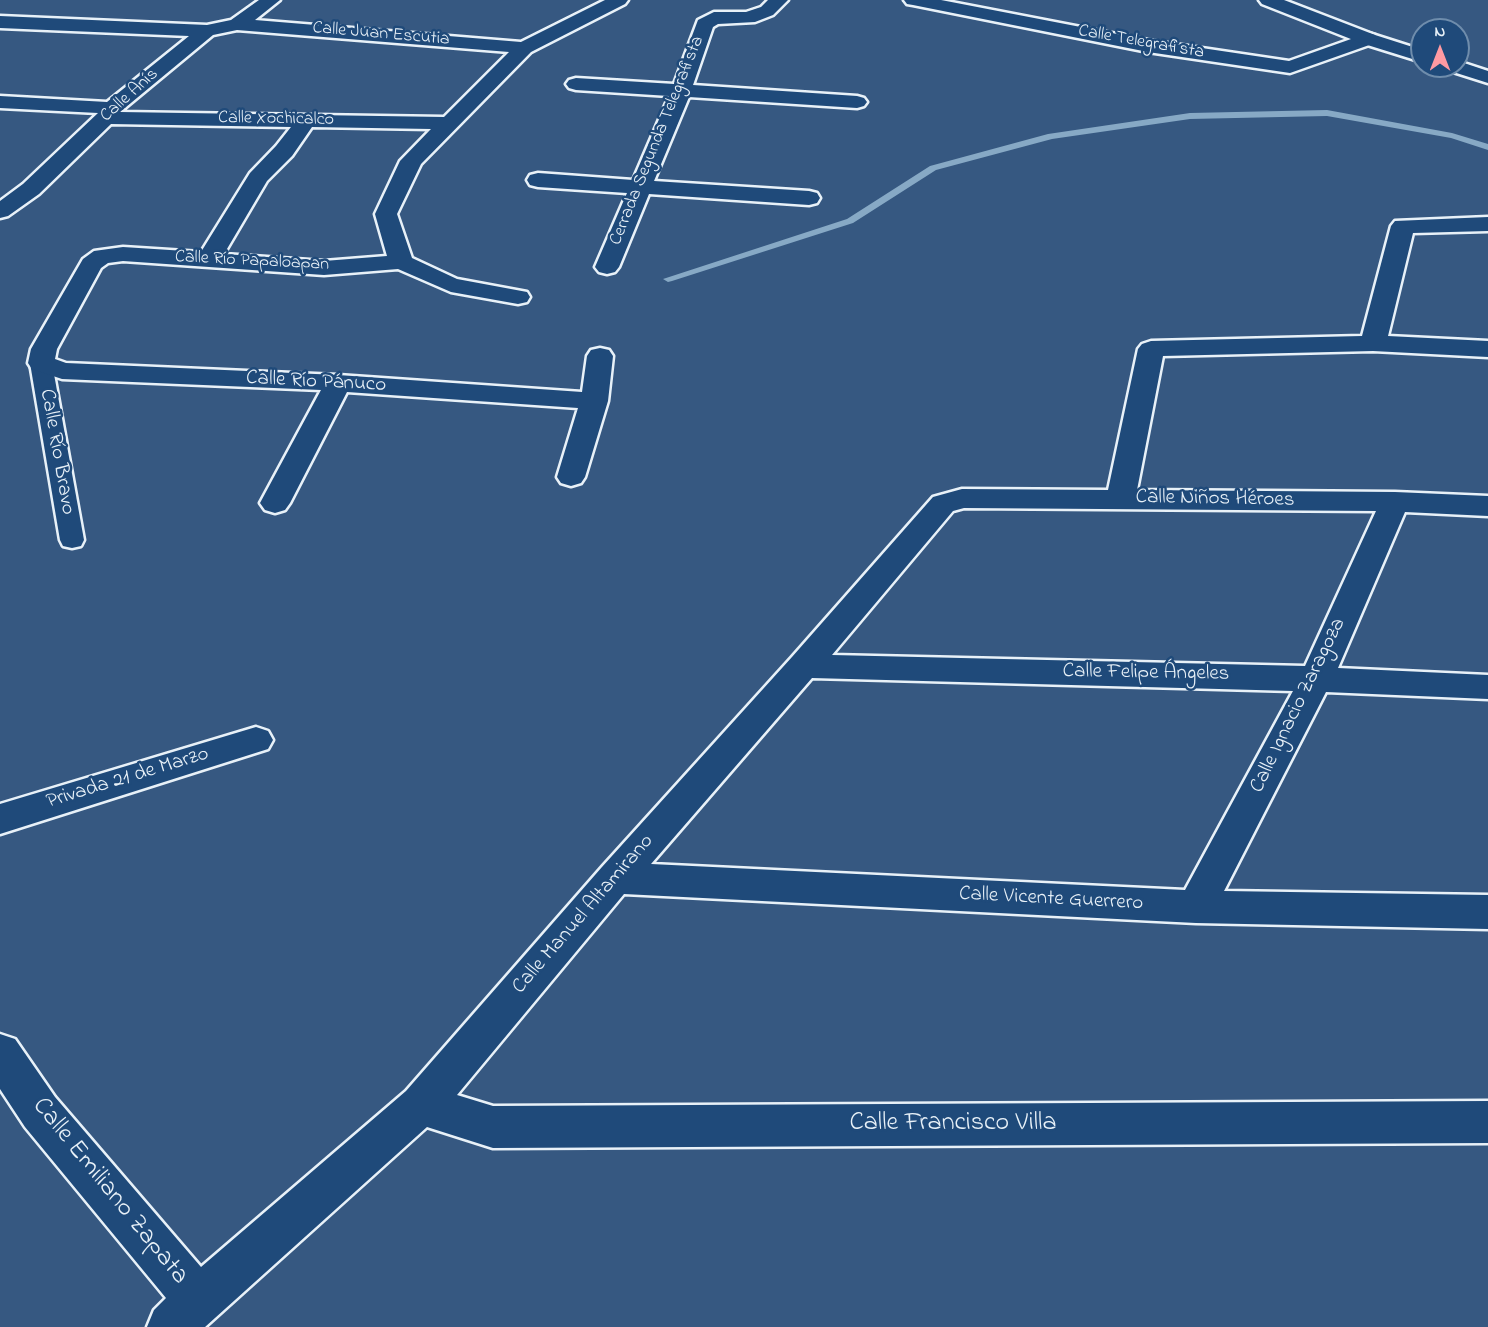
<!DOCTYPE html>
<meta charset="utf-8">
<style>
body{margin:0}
#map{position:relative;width:1488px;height:1327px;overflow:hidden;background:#365881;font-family:"Indie Flower",sans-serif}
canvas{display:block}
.north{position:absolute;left:1410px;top:18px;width:60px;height:60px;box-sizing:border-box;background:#1f4a7a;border:2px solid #6f8dac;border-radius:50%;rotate:0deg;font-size:16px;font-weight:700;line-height:24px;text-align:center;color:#e8f1f8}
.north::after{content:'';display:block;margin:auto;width:21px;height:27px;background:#ff9aa2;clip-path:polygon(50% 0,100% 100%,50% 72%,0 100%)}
</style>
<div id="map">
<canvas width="1488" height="1327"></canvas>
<div class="north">N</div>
</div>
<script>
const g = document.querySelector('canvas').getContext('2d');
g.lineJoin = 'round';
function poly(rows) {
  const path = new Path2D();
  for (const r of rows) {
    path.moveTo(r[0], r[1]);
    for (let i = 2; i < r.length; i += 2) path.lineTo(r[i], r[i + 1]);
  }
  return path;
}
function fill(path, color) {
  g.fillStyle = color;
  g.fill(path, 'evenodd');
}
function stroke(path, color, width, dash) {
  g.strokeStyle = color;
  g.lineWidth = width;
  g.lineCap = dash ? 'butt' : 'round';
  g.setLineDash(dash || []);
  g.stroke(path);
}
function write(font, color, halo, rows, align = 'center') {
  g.font = font + ' "Indie Flower",sans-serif';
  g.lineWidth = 5;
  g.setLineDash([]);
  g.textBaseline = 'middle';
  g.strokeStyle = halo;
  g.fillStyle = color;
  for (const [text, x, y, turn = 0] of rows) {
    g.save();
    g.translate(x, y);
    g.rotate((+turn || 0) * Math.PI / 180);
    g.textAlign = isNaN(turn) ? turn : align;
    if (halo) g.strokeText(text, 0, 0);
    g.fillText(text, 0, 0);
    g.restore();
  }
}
fill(poly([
 [1327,110,1452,133,1488,144,1488,150,1451,138,1327,116,1190,119,1052,139,936,170,853,223,672,281,668,282,663,279,847,219,930,166,1048,134,1190,113,1327,110]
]), '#87a9c5');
const pedestrian = poly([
 [41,357,49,358,52,363,84,540,81,546,72,548,63,546,60,540,30,363,33,358,41,357]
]);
const minor = poly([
 [259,0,280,0,255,20,521,42,605,0,628,0,625,4,531,52,421,164,397,214,412,258,457,279,527,292,530,297,527,302,518,304,451,292,398,269,324,275,123,261,108,263,101,268,57,349,55,359,66,363,338,375,582,392,587,356,591,350,600,348,609,350,613,356,608,401,585,477,581,483,571,486,561,483,557,477,578,408,347,392,290,503,285,510,275,513,265,510,260,503,321,390,62,379,32,369,28,363,31,349,83,259,94,251,123,247,201,252,250,173,276,146,291,127,111,124,39,194,8,216,0,218,0,201,23,184,98,113,0,108,0,96,107,102,189,36,0,28,0,16,207,25,231,20,259,0],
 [237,30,509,52,444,117,120,112,213,35,237,30],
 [312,127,431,129,400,161,375,214,387,256,324,261,224,254,267,181,292,156,312,127],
 [768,0,788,0,773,15,755,22,718,24,713,27,693,85,857,96,864,98,867,102,864,106,857,108,689,97,654,181,809,191,817,193,820,198,817,203,809,205,649,194,619,267,615,272,607,274,599,272,595,267,627,193,538,187,530,185,527,180,530,175,538,173,633,180,669,96,576,90,569,88,566,84,569,80,576,78,674,84,698,20,714,12,746,12,761,7,768,0],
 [904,0,941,0,1148,40,1289,61,1368,33,1375,35,1377,39,1375,43,1290,73,1148,52,913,5,907,4,904,0],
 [1488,217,1488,231,1413,233,1388,336,1488,341,1488,357,1373,351,1163,356,1137,490,1395,492,1488,496,1488,516,1405,512,1338,668,1488,675,1488,699,1326,692,1224,891,1488,895,1488,929,1196,923,624,894,457,1095,493,1106,1488,1101,1488,1143,493,1148,427,1127,205,1327,147,1327,154,1310,166,1298,25,1127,0,1089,0,1034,15,1039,55,1097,201,1267,406,1091,602,867,792,657,933,497,962,489,1108,490,1138,349,1142,344,1151,341,1362,336,1391,226,1395,221,1488,217],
 [964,508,1376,511,1305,666,832,655,953,511,964,508],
 [812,678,1293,691,1185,890,651,864,812,678],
 [256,727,268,731,273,740,268,749,0,834,0,804,256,727]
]);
const tertiary = poly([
 [1259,0,1284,0,1375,35,1422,50,1422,62,1361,43,1262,4,1259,0],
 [1458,61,1488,71,1488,83,1447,70,1444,66,1458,66,1458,61]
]);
stroke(pedestrian, '#e8f1f8', 5);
stroke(minor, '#e8f1f8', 5);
stroke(tertiary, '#e8f1f8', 5);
fill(pedestrian, '#1f4a7a');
fill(minor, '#1f4a7a');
fill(tertiary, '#1f4a7a');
write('18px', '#e8f1f8', '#1f4a7a', [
 ["Calle Juan Escutia",381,35,5],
 ["Calle Telegrafista",1141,43,10],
 ["Calle Anís",130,96,-42],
 ["Calle Xochicalco",276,120,1],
 ["Cerrada Segunda Telegrafista",658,141,-68],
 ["Calle Río Papaloapan",252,262,3]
]);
write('21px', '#e8f1f8', '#1f4a7a', [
 ["Calle Río Pánuco",316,383,3],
 ["Calle Río Bravo",56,452,80],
 ["Calle Niños Héroes",1215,500,1],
 ["Calle Felipe Ángeles",1146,674,1],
 ["Calle Ignacio Zaragoza",1299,706,-64],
 ["Privada 21 de Marzo",128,779,-17],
 ["Calle Vicente Guerrero",1051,900,3],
 ["Calle Manuel Altamirano",584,915,-49]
]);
write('26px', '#e8f1f8', '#1f4a7a', [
 ["Calle Francisco Villa",953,1125],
 ["Calle Emiliano Zapata",109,1192,51]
]);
</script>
